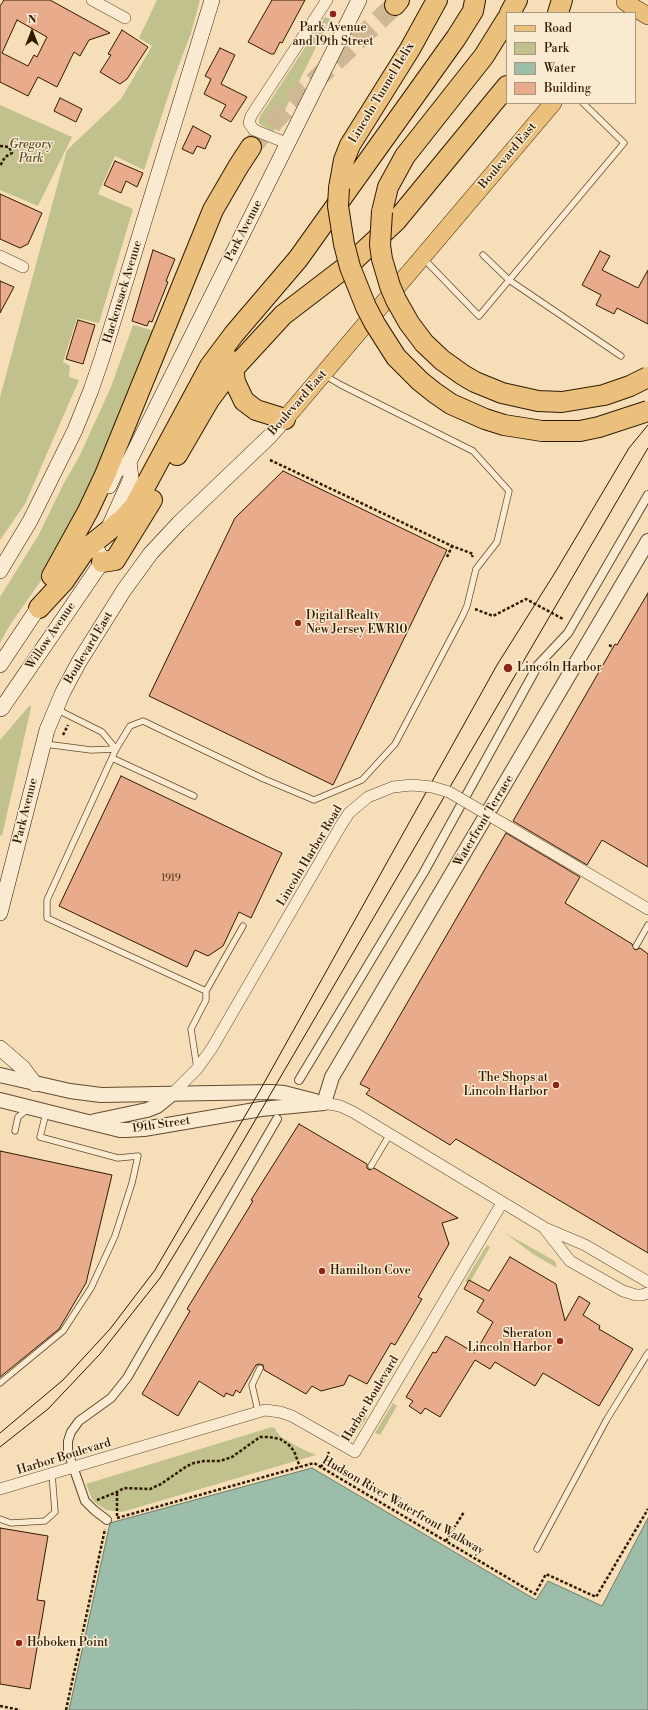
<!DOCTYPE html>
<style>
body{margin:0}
#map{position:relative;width:648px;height:1710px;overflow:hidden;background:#f6dfb8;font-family:"Libre Bodoni",serif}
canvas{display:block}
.legend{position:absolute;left:506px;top:12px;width:130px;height:92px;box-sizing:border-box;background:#f9ead1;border:1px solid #a9977d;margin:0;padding:5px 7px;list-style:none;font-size:12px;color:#301a00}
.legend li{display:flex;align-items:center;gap:8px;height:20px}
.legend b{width:20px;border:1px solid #a9977d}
.north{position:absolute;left:12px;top:12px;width:40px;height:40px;-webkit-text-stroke:3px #f9ead1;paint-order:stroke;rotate:0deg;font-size:11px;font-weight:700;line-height:16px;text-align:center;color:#301a00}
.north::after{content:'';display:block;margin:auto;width:14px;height:18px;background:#301a00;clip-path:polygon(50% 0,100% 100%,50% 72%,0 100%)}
</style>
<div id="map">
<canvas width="648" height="1710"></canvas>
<ul class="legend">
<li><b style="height:5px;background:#ebc07c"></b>Road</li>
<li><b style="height:11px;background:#c0c18d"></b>Park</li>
<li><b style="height:11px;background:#9dbdab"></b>Water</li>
<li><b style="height:11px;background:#e8ab8b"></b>Building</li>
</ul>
<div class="north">N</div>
</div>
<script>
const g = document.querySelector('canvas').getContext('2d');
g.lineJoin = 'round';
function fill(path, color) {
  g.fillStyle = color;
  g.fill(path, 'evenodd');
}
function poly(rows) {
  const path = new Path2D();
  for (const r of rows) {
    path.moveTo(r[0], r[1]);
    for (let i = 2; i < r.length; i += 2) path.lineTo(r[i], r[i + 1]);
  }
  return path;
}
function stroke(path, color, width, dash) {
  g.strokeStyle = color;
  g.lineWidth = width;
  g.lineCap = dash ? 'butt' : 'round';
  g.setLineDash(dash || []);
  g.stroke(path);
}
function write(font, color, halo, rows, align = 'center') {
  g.font = font + ' "Libre Bodoni",serif';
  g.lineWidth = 3;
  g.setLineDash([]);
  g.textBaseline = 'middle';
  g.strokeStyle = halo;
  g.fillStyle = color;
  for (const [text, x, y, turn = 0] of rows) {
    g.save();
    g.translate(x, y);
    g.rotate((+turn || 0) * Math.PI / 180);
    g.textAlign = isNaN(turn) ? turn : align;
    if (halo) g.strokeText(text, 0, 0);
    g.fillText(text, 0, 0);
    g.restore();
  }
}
fill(poly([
 [157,0,200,0,191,33,174,78,144,170,115,156,98,194,133,209,99,323,77,318,63,362,70,366,69,377,79,380,25,504,0,540,0,397,67,150,121,99,152,46,139,38],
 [325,17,330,19,275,130,272,131,259,124,259,118],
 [0,105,72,137,38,206,0,190],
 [133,325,155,331,128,392,79,517,72,519,70,530,61,552,10,625,0,643,0,597,38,536,64,483,79,457,111,387],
 [30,705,31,708,2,836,0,835,0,740],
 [505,1233,555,1261,557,1268,533,1254],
 [487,1245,490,1247,469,1284,465,1281],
 [393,1403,397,1406,380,1435,375,1433],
 [367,1406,366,1419,358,1430,356,1425],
 [272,1427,276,1429,276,1431,281,1437,300,1448,316,1455,122,1512,106,1510,98,1505,92,1499,86,1484]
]), '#c0c18d');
const water = poly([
 [312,1468,536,1600,548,1581,602,1606,648,1518,648,1710,69,1710,110,1523,312,1468]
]);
fill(water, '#9dbdab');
stroke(water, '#717c67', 1);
const building = poly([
 [4,0,50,0,110,33,89,40,80,56,74,52,57,87,38,77,28,96,0,82,0,6,4,0],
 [17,20,47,37,37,57,34,55,28,66,2,53,17,20],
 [272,0,305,0,282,43,280,42,274,54,271,54,248,42,272,0],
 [122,30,148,47,127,79,120,84,100,72,111,55,108,54,122,30],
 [220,48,235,55,221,84,247,97,231,122,220,116,226,105,204,94,211,79,205,76,220,48],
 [60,98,82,109,76,122,54,111,60,98],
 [193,126,211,136,205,149,197,146,193,154,182,149,193,126],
 [115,161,143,173,137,187,126,181,121,193,104,185,115,161],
 [0,194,42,213,28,244,20,248,0,239,0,194],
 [153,250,175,259,166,281,168,282,152,322,149,321,147,326,132,321,153,250],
 [600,251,610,256,602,270,638,288,648,270,648,324,617,308,614,314,596,305,601,295,582,285,600,251],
 [0,281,14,287,0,313,0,281],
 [78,320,95,325,83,364,66,359,78,320],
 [283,471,447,550,333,785,149,696,235,518,283,471],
 [648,593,648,867,602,840,587,865,513,821,615,644,617,645,648,593],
 [121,776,282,853,251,918,239,912,223,946,208,956,195,950,187,967,59,906,121,776],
 [506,833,580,877,565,903,632,944,634,949,636,950,640,948,648,954,648,1253,456,1139,450,1145,366,1094,370,1089,360,1084,506,833],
 [299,1124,367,1164,367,1168,369,1170,374,1168,458,1218,442,1223,449,1244,418,1297,422,1299,395,1345,391,1343,367,1384,349,1375,344,1385,321,1391,312,1386,306,1394,264,1370,263,1365,259,1364,256,1365,240,1393,236,1390,233,1396,226,1393,224,1397,199,1381,178,1416,142,1394,190,1311,187,1309,253,1201,251,1200,299,1124],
 [0,1151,112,1175,86,1283,59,1329,0,1377,0,1151],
 [510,1257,556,1284,565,1321,579,1296,590,1303,583,1315,600,1326,599,1329,633,1349,599,1406,543,1373,535,1386,495,1362,490,1369,475,1360,440,1417,425,1408,421,1414,409,1406,413,1401,406,1397,433,1352,436,1353,446,1336,475,1353,493,1322,477,1312,484,1300,464,1289,469,1280,489,1291,510,1257],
 [0,1528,48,1536,37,1600,45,1601,30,1689,0,1684,0,1528]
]);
fill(building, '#e8ab8b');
stroke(building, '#301a00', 1);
stroke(poly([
 [251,147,287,107,395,5]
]), '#ceb893', 20, [20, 10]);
const service = poly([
 [483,255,509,280,621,356],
 [423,258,479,316,624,143,583,103],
 [56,709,102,732,116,749],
 [45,744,91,750,116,749],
 [112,758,194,796],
 [243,926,206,991,47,918,47,900,116,749,130,726,143,721,264,779,314,800,362,780,395,744,462,617,467,606,476,569,497,542,509,491,473,451,341,385,324,375],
 [636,946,648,925],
 [197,1068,191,1029,206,1000,206,991],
 [15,1131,18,1117,28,1109],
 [371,1166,390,1134],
 [0,1383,63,1331,91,1288,115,1236,132,1183,138,1156,118,1158,40,1137,46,1113],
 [258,1411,252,1385,260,1368],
 [0,1519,11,1523,45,1521,55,1512,52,1474],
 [537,1549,607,1419,648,1353]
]);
const pedestrian = poly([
 [299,1080,424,872,538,665,568,633,648,495],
 [107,1520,94,1510,85,1501,68,1452,68,1441,71,1432,79,1421,111,1398,127,1378,277,1119]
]);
const minor = poly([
 [92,0,125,18],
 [289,144,254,130,249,123,251,116,327,0],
 [0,256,23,267],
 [509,827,648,909],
 [172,1094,197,1069,212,1048,340,827],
 [324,1103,340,1106,353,1112,545,1228,585,1245,648,1282],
 [545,1229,570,1261,623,1291,636,1295,642,1295,648,1293],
 [0,1489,265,1410,280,1412,292,1416,355,1452,502,1203]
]);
const tertiary = poly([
 [0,1075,70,1091,101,1095,271,1092,284,1093,315,1101],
 [0,1100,120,1130,126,1130,144,1129,261,1109,324,1103],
 [324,1103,332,1077,648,541],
 [95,1121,147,1110,157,1106,172,1094]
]);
const secondary = poly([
 [109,486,116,471,129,462,359,0],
 [108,529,131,478,129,462],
 [0,571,30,521,75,430,91,390,102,358,212,0],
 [0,665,44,599],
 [0,709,2,708,102,562,99,553],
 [0,913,47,730,63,692,79,662,124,590,151,553,179,523,269,437,285,419],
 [0,1048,23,1068,35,1084]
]);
const primary = poly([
 [625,2,648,16],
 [285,419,553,103]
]);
const motorway = poly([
 [395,5,399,0],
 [510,13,517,0],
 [558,13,562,0],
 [339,188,344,160,350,145,410,49,437,0],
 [382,212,388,187,405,156,484,56,507,19],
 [232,361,235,382,244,401,256,410,285,419],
 [177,455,209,400,226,377,283,315,351,263,396,221,507,86],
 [102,562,115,560,152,500],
 [52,576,88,511,105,475,213,210,238,167,251,147],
 [39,608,64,581,83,553,92,544,123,519,134,507,210,366,234,334,298,259,456,38,473,11,475,0]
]);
stroke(service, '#624b2e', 7);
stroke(pedestrian, '#624b2e', 10);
stroke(minor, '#624b2e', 12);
stroke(tertiary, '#624b2e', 16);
stroke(secondary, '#301a00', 16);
stroke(primary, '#301a00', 18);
stroke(motorway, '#301a00', 22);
stroke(poly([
 [0,146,9,147,12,153,5,157,0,166],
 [270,460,452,546,473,554,472,557],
 [447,557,452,546],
 [475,609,493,616,526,599,563,619],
 [609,645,613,647],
 [63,735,68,725],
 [321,1467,329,1452],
 [97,1500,117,1492,124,1488,150,1489,161,1484,187,1466,194,1463,204,1461,220,1461,232,1457,260,1437,269,1437,280,1439,288,1444,294,1451,300,1467],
 [117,1516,117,1492],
 [117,1518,314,1463,535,1594,546,1574,596,1597,648,1509],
 [446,1541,464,1512],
 [0,1706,20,1710],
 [66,1710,105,1529]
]), '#301a00', 2.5, [3, 2]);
stroke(service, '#f9ead1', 5.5);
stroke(pedestrian, '#f9ead1', 8);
stroke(minor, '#f9ead1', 11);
stroke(tertiary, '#f9ead1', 14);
stroke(secondary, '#f9ead1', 15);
stroke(primary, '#ebc07c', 17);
stroke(motorway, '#ebc07c', 20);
stroke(poly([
 [0,1433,63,1380,110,1329,155,1270,259,1092,497,665,556,571,629,448,648,425],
 [0,1447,48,1409,100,1354,160,1278,225,1172,648,448]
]), '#301a00', 1);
const minorBridge = poly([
 [340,827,349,813,368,797,393,787,412,785,432,787,449,792,509,827]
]);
const motorwayBridge = poly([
 [339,188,338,206,344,244,350,267,366,307,375,324,396,357,420,381,435,393,451,404,485,419,504,425,542,431,580,431,599,427,648,411],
 [382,212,380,245,382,259,390,286,396,300,409,323,424,343,442,360,463,375,475,382,502,393,538,401,562,402,604,395,630,386,648,377]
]);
stroke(minorBridge, '#624b2e', 12, []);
stroke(motorwayBridge, '#301a00', 22, []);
stroke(minorBridge, '#f9ead1', 11);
stroke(motorwayBridge, '#ebc07c', 20);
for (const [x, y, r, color] of [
 [333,14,4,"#8f2418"],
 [298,623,4,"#8f2418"],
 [508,668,5,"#8f2418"],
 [556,1085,4,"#8f2418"],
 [322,1271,4,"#8f2418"],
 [560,1341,4,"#8f2418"],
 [19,1643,4,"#8f2418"]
]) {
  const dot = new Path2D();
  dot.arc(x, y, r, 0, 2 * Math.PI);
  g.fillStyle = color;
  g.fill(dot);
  stroke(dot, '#f9ead1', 1.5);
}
write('10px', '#5e3e23', null, [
 ["1919",171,879]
]);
write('12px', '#301a00', '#f9ead1', [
 ["Park Avenue",333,28,"center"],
 ["and 19th Street",333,42,"center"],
 ["Digital Realty",306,616],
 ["New Jersey EWR10",306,630],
 ["Lincoln Harbor",517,668],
 ["The Shops at",548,1078,"right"],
 ["Lincoln Harbor",548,1092,"right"],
 ["Hamilton Cove",330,1271],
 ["Sheraton",552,1334,"right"],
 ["Lincoln Harbor",552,1348,"right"],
 ["Hoboken Point",27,1643]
], 'left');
write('12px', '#301a00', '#f9ead1', [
 ["Lincoln Tunnel Helix",382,93,-59],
 ["Boulevard East",508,156,-50],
 ["Park Avenue",244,231,-63],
 ["Hackensack Avenue",123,292,-73],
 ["Boulevard East",298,403,-49],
 ["Willow Avenue",51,636,-56],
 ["Boulevard East",89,648,-59],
 ["Park Avenue",26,811,-76],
 ["Waterfront Terrace",484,821,-59],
 ["Lincoln Harbor Road",310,856,-59],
 ["19th Street",161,1125,-8],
 ["Harbor Boulevard",371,1399,-59],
 ["Harbor Boulevard",64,1457,-17],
 ["Hudson River Waterfront Walkway",403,1506,30]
]);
write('italic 12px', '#5b4c2a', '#f9ead1', [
 ["Gregory",31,145],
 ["Park",31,159]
]);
</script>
